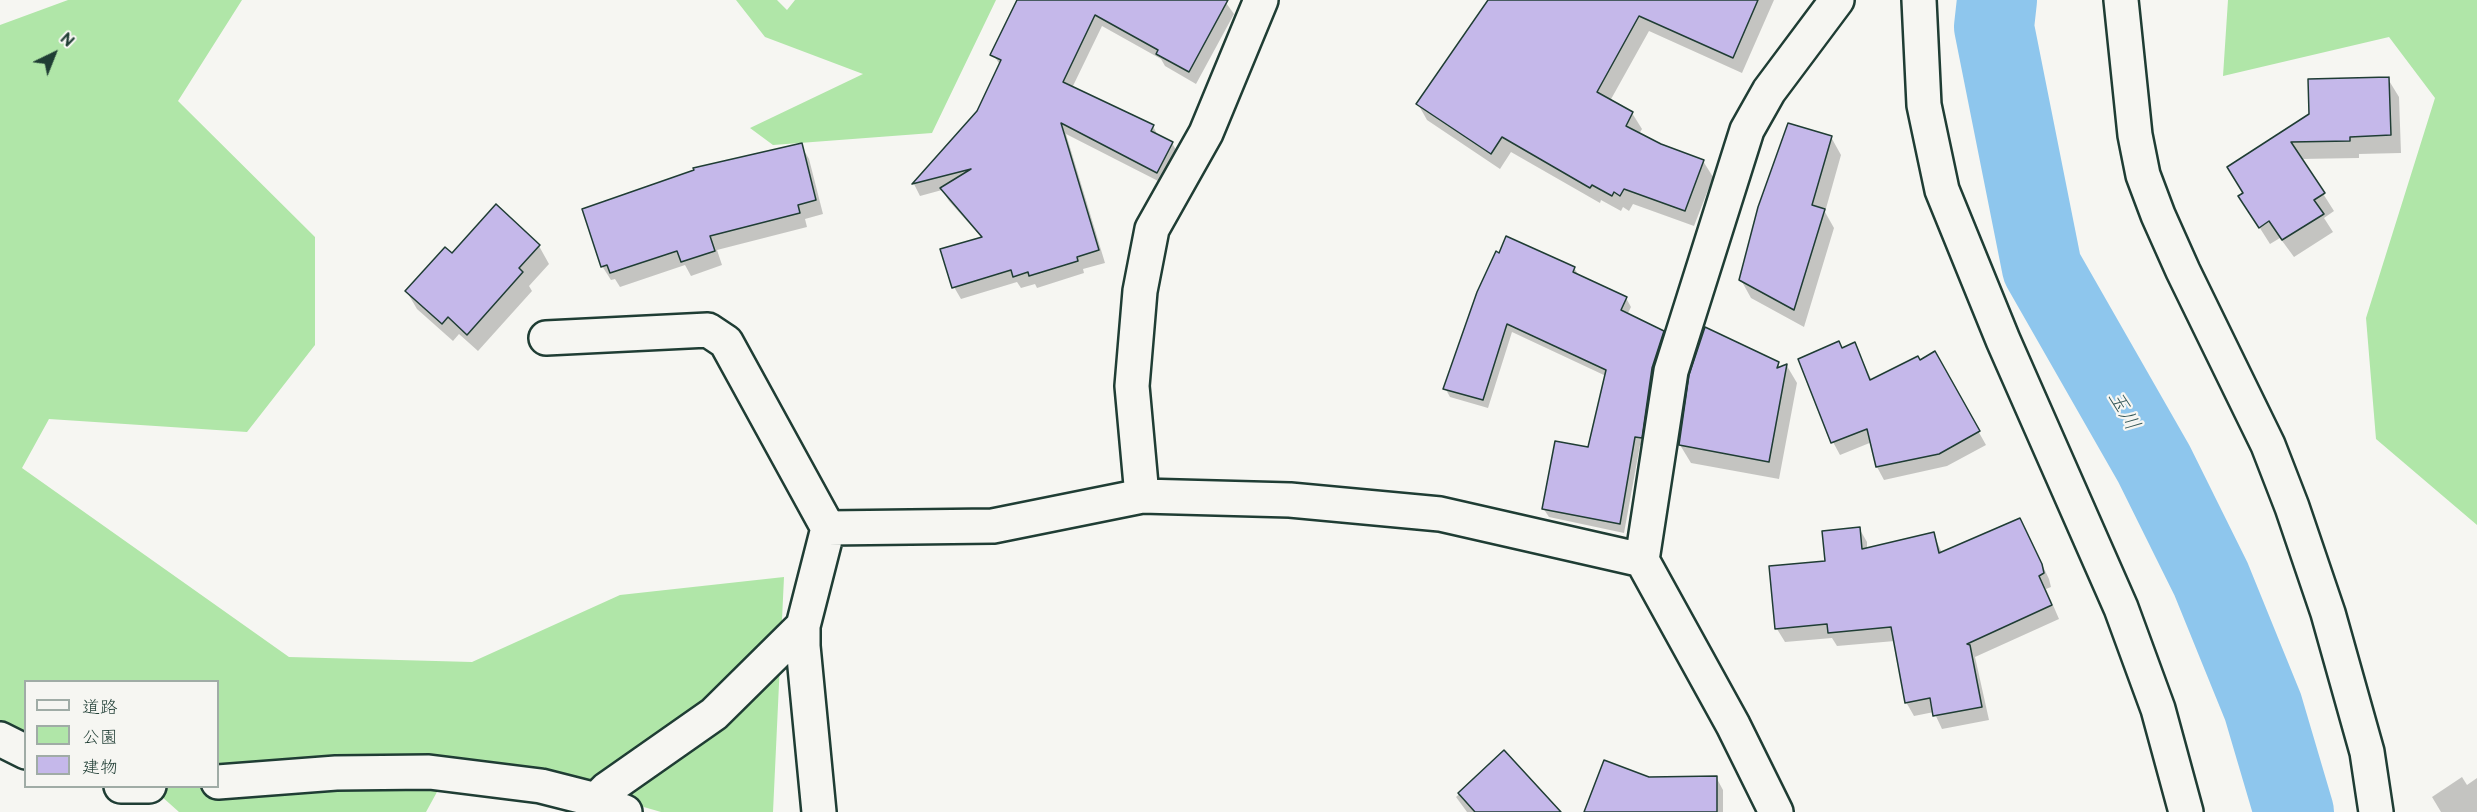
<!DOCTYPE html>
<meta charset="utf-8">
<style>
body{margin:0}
#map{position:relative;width:2477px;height:812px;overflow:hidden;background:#f6f6f2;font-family:"Balsamiq Sans","Klee One",sans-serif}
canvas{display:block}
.legend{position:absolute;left:24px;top:680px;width:195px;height:108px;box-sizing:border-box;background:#f6f6f2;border:2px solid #a0aca6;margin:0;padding:8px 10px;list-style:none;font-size:18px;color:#1f3d34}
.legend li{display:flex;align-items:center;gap:12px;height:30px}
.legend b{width:30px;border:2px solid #a0aca6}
.north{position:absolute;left:24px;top:24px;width:60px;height:60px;-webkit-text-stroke:4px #f6f6f2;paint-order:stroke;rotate:43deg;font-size:16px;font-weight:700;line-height:24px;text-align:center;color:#1f3d34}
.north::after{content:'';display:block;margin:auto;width:21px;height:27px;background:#1f3d34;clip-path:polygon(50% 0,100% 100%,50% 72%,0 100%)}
</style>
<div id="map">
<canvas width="2477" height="812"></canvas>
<ul class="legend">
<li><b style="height:8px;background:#f6f6f2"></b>道路</li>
<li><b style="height:16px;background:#b0e6a8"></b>公園</li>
<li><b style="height:16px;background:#c5b8ea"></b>建物</li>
</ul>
<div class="north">N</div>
</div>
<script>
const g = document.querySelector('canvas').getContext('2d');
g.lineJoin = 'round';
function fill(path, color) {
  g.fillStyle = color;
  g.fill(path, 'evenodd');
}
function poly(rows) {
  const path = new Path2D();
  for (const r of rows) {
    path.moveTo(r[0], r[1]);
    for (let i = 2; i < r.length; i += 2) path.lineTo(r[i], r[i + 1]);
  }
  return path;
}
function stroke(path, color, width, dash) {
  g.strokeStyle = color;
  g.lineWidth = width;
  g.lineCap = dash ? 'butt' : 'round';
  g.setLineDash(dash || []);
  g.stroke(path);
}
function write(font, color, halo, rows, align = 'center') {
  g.font = font + ' "Balsamiq Sans","Klee One",sans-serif';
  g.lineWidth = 4.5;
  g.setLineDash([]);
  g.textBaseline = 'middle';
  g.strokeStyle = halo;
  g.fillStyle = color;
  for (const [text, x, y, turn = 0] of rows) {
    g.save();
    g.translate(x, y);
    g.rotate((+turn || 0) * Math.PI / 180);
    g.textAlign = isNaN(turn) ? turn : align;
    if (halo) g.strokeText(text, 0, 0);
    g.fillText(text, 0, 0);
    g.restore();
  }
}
fill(poly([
 [68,0,242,0,178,101,315,237,315,345,247,432,49,419,22,468,289,657,472,662,620,595,784,577,773,812,661,812,537,776,454,761,426,812,179,812,151,787,218,786,218,682,26,682,25,733,0,732,0,25],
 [736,0,777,0,787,10,795,0,996,0,932,133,773,145,750,128,863,74,765,37],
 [2228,0,2477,0,2477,525,2376,439,2366,318,2435,98,2389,37,2223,76]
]), '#b0e6a8');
fill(poly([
 [1027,0,1224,0,1234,14,1196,84,1165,66,1161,59,1102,26,1072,88,1153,126,1158,136,1172,143,1179,155,1164,184,1066,134,1105,263,1083,269,1084,273,1037,288,1035,284,1021,288,1017,282,961,299,954,287,982,238,949,201,942,190,920,196,914,184,978,111,1000,65,995,57],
 [1496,0,1774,0,1742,73,1649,31,1610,101,1632,113,1642,129,1639,134,1703,161,1713,177,1694,226,1633,204,1629,211,1623,207,1621,211,1601,200,1600,203,1511,152,1500,169,1427,120,1418,104],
 [2388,79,2399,97,2401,153,2359,154,2359,158,2301,159,2334,211,2324,218,2333,232,2294,257,2280,238,2270,244,2251,214,2244,194,2229,168],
 [1831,137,1841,155,1825,212,1834,228,1804,327,1751,298,1741,280],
 [801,145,809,159,823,214,805,219,807,227,717,250,722,265,691,276,685,265,620,287,615,279,611,280,602,266],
 [539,246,549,264,529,286,532,291,478,351,459,334,453,341,417,309,407,292,452,255],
 [1574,268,1580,277,1626,298,1631,307,1627,315,1663,332,1668,341,1646,446,1640,445,1624,533,1549,517,1543,508,1590,449,1606,376,1512,332,1488,408,1450,397,1445,388,1479,293],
 [1855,344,1872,381,1935,354,1986,445,1947,466,1884,480,1877,467,1872,442,1840,455,1833,442,1842,350],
 [1778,364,1780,368,1787,366,1797,383,1779,479,1691,463,1680,445],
 [1859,528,1867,542,1867,549,1933,533,1942,553,2027,533,2049,579,2051,587,2046,589,2059,619,1975,657,1989,720,1942,729,1934,712,1914,716,1906,702,1895,641,1837,646,1832,638,1785,642,1777,629,1771,568,1827,562],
 [1504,752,1559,812,1467,812,1456,797],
 [1716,777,1723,790,1723,812,1637,812],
 [2462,777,2467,785,2477,778,2477,812,2441,812,2432,797]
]), '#0003');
stroke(poly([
 [1997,0,1994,27,2042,268,2154,464,2211,579,2263,707,2294,812]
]), '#8ec6ed', 80);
const building = poly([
 [1017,0,1228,0,1189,72,1156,54,1158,50,1095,15,1063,82,1154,125,1151,131,1173,142,1157,173,1061,123,1099,250,1077,257,1078,261,1029,276,1028,272,1013,277,1011,270,952,288,940,249,982,237,940,188,971,169,912,184,977,111,1001,60,990,55,1017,0],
 [1488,0,1758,0,1733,58,1639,16,1597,92,1633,112,1626,126,1661,144,1704,160,1685,211,1624,189,1620,196,1614,192,1612,196,1592,185,1590,188,1502,137,1491,154,1416,104,1488,0],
 [2389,77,2391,135,2350,137,2350,141,2291,142,2325,193,2314,200,2324,214,2282,240,2269,221,2259,228,2238,196,2243,193,2227,167,2309,114,2308,79,2389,77],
 [1788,123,1832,136,1812,205,1825,209,1794,310,1739,280,1758,207,1788,123],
 [802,143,816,200,798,205,800,213,710,236,715,251,681,262,677,251,610,273,607,265,601,267,582,209,694,170,693,168,802,143],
 [496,204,540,245,519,268,523,272,467,335,448,317,442,324,405,291,445,247,452,253,496,204],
 [1506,236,1575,267,1573,272,1627,297,1621,310,1664,331,1652,368,1642,438,1635,437,1620,524,1542,509,1555,441,1588,447,1606,370,1507,324,1483,400,1443,389,1477,292,1496,251,1499,253,1506,236],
 [1705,327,1779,362,1777,368,1787,364,1769,462,1679,445,1689,375,1705,327],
 [1839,341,1842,348,1855,342,1870,380,1918,356,1920,360,1935,351,1980,431,1939,454,1876,467,1867,429,1831,443,1798,359,1839,341],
 [2020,518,2042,564,2044,573,2039,576,2052,605,1967,644,1970,645,1982,707,1933,716,1930,698,1905,703,1891,627,1828,633,1827,624,1775,629,1769,566,1825,561,1822,531,1860,527,1862,549,1934,532,1939,553,2020,518],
 [1504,750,1561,812,1475,812,1458,793,1504,750],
 [1604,760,1649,777,1717,776,1717,812,1584,812,1604,760]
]);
fill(building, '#c5b8ea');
stroke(building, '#1f3d34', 1.5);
const minor = poly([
 [1919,0,1924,105,1942,190,2003,340,2121,608,2158,709,2186,812],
 [2121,0,2135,135,2143,175,2158,215,2183,271,2268,445,2292,507,2328,613,2367,752,2376,812],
 [546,338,708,330,726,342,828,528,803,626,803,646,819,812],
 [1142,496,1132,386,1140,291,1152,229,1206,133,1261,0],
 [828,528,993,526,1142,496,1290,500,1440,514,1642,560],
 [0,739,26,752],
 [218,782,336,773,429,772,541,786,596,800,625,812],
 [121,786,149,786],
 [596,800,607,789,714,714,803,626],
 [1776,812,1733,725,1642,560,1671,371,1747,130,1769,91,1837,0]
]);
stroke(minor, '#1f3d34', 38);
stroke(minor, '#f6f6f2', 33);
write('italic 21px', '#355859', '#f6f6f2', [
 ["玉川",2123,411,60]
]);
</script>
